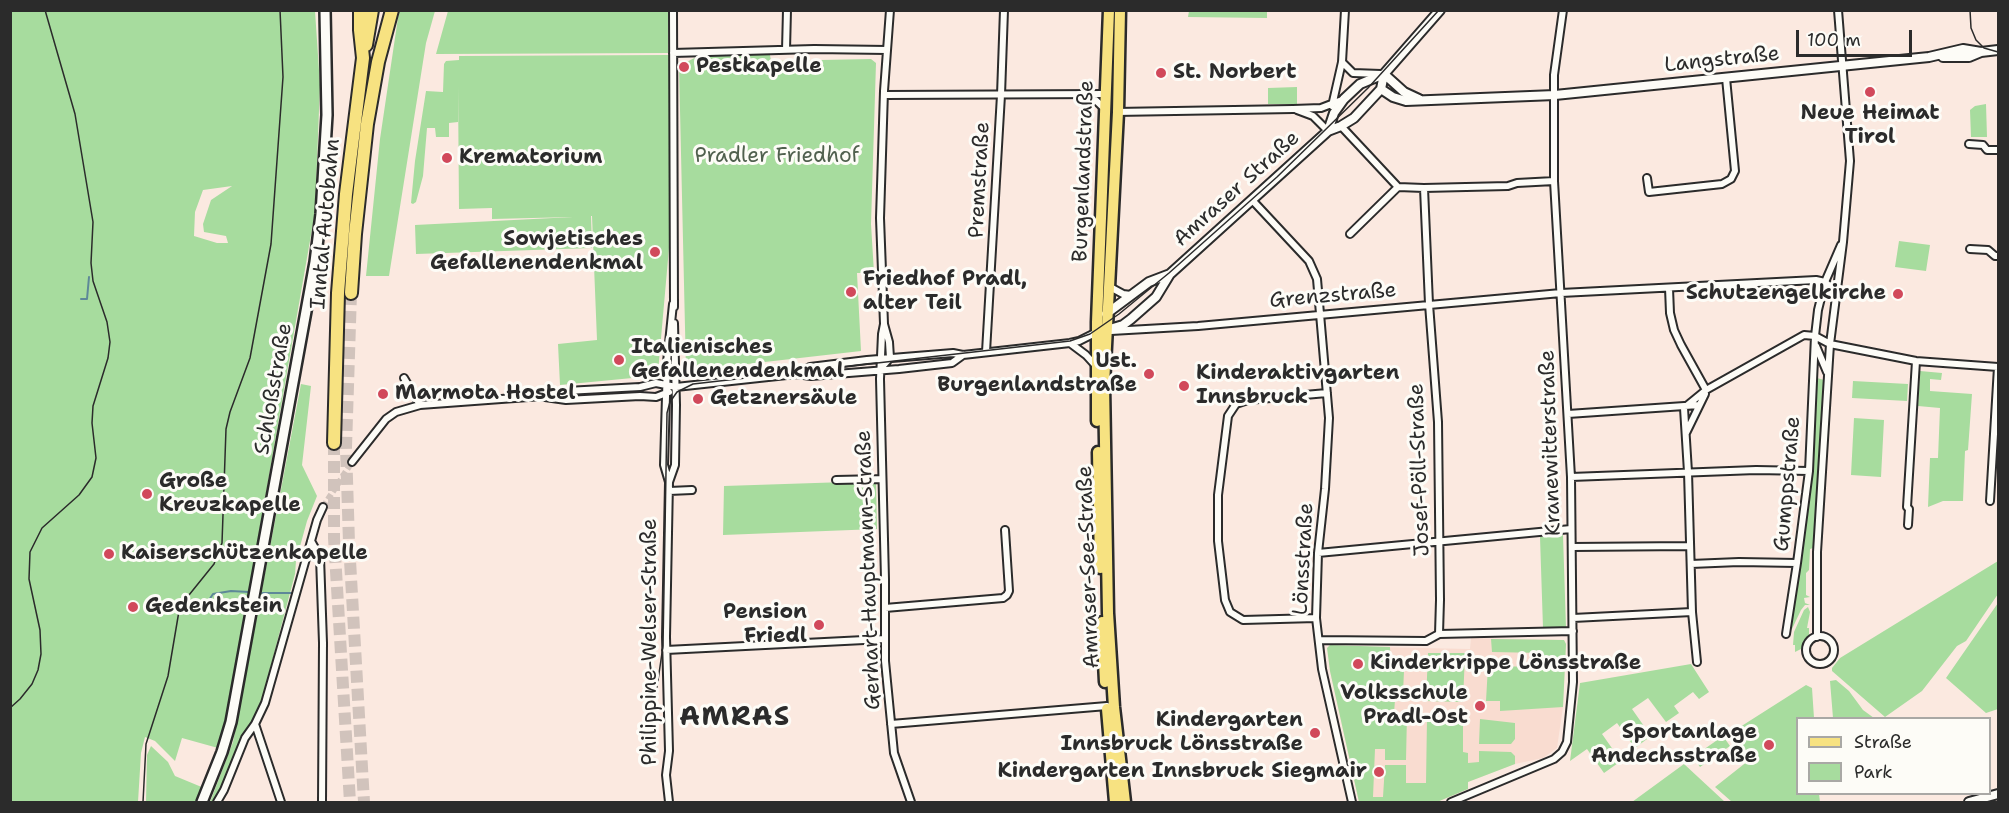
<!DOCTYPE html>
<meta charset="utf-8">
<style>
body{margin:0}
#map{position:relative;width:2009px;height:813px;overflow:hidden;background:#fbe9e0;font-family:"Shantell Sans",sans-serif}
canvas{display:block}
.frame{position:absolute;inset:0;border:12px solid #2b2b2b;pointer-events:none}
.legend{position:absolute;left:1796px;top:717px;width:195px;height:78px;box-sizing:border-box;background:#fdfcf7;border:2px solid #a9a8a5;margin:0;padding:8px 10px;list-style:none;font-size:18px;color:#2b2b2b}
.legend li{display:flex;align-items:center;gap:12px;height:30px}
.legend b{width:30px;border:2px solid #a9a8a5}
.scale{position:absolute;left:1796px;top:30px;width:116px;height:27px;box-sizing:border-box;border:3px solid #2b2b2b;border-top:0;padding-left:8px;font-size:18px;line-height:21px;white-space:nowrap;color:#2b2b2b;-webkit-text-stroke:4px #fdfcf7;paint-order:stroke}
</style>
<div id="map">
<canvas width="2009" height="813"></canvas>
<div class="frame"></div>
<ul class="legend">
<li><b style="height:8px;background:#f7e281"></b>Straße</li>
<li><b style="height:16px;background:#a7dc9e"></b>Park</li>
</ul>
<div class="scale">100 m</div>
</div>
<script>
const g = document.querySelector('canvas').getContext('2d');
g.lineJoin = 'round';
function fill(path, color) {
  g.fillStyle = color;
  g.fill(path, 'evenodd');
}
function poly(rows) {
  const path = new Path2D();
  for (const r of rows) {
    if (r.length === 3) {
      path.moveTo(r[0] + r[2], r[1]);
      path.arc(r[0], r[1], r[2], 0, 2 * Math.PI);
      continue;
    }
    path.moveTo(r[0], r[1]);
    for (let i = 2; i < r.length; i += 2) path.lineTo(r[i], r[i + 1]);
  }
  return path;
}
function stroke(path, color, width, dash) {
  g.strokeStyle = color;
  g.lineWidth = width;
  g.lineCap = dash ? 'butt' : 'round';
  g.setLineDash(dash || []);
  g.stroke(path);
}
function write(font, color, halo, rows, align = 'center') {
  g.font = font + ' "Shantell Sans",sans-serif';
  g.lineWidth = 6;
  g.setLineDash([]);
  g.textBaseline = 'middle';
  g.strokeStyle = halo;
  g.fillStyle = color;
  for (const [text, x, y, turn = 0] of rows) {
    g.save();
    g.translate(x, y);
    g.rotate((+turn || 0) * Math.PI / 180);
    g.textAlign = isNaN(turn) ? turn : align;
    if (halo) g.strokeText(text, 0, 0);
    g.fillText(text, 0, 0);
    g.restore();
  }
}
fill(poly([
 [1471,638,1564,640,1566,644,1563,707,1557,748,1543,758,1515,764,1468,782,1468,789,1437,802,1359,802,1330,671,1328,646,1470,649]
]), '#f9dcd0');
fill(poly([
 [11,10,315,11,320,85,315,212,226,722,218,748,182,738,175,761,155,741,145,737,141,753,138,802,11,802],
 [232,186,211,200,203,224,204,232,226,236,228,243,217,243,194,236,195,212,203,190],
 [399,11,435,11,426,43,389,276,366,276,380,139],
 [448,11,668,11,668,53,436,54],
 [1189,11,1267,11,1267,18,1188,17],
 [704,53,770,55,771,61,871,59,876,63,871,224,874,273,857,273,861,351,686,371,679,66],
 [669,55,669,248,658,372,653,376,560,385,558,344,597,340,592,216,591,216,592,248,416,254,415,225,573,217,492,219,492,208,459,209,458,86,458,122,449,123,449,137,436,137,435,128,427,128,423,176,416,202,413,204,411,203,415,161,426,91,443,92,444,64,446,61,459,60,459,56],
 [1297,87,1297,104,1268,104,1268,88],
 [1986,104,1987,137,1971,137,1970,110,1975,106],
 [1899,241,1930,245,1926,271,1895,267],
 [1920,371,1942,373,1941,380,1930,379,1930,391,1972,394,1968,450,1965,451,1963,501,1943,501,1928,507,1930,458,1938,458,1940,408,1918,406],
 [1817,378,1824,380,1813,548,1810,549,1809,570,1806,573,1806,595,1810,597,1804,598,1805,603,1810,605,1805,605,1801,610,1792,629,1790,625,1802,556,1807,513,1809,510,1808,498],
 [1853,381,1908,384,1907,401,1852,398],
 [301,384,311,386,302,465,317,496,307,521,296,561,295,574,260,707,243,736,223,787,214,802,210,802,233,742],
 [1854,418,1884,420,1881,477,1851,475],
 [876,481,877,529,723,535,724,486],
 [1563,535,1566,628,1543,628,1540,537],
 [1998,561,1998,594,1966,641,1957,646,1922,691,1885,717,1832,671,1832,668,1840,658],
 [1998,603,1998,709,1986,713,1946,678],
 [1808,607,1810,612,1807,628,1809,628,1809,636,1803,648,1795,652,1795,645,1793,645,1794,632,1804,610],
 [1491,639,1564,640,1566,644,1563,707,1500,711,1500,701,1486,701,1488,666,1542,667,1542,653,1492,652],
 [1330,645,1390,647,1391,671,1404,671,1403,693,1409,694,1409,700,1395,700,1394,713,1407,714,1406,760,1385,760,1385,749,1375,749,1373,797,1383,797,1385,765,1406,765,1406,783,1426,783,1427,718,1463,719,1463,752,1468,753,1468,763,1479,762,1479,751,1511,752,1515,756,1515,764,1468,782,1468,789,1437,802,1359,802,1330,671,1327,648],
 [1428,653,1465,653,1463,702,1426,701],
 [1691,664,1709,692,1699,699,1693,692,1674,706,1679,713,1666,722,1648,698,1632,709,1651,736,1635,748,1617,723,1602,734,1621,761,1604,773,1587,749,1570,761,1580,683],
 [1836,680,1849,691,1863,710,1874,718,1833,718,1830,681],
 [1806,685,1812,688,1814,718,1798,718,1798,794,1819,794,1820,802,1732,802,1715,787,1753,757,1729,734],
 [1480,719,1515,723,1515,739,1511,744,1479,744],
 [1723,736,1730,746,1700,767,1693,757],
 [151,746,168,762,175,776,204,788,197,802,146,802,147,755],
 [1684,764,1725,802,1632,802]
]), '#a7dc9e');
stroke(poly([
 [81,299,87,299,89,277],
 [262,593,293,593],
 [184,609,191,608,200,601,209,600,213,594,231,591,249,592]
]), '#5e8898', 2);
stroke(poly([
 [323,507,352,462]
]), '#d1c3bc', 6, [6, 3]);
stroke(poly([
 [351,293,346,447,349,543,364,802],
 [334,443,334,538,350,802]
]), '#d1c3bc', 12, [12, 6]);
const minor = poly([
 [673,10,674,307],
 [786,50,787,10],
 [673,53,814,49,887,50],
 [1342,62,1353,73,1381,74],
 [1089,94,1106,110],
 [884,95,1106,94],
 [1332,106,1342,62,1345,10],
 [1297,110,1313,116,1328,131],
 [1116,112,1293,109,1321,108,1342,100],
 [1341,126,1398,187,1424,188,1508,186,1517,183,1554,181],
 [1969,144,1983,145,1987,150,1998,150],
 [1647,178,1649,192,1722,184,1731,179,1735,171,1726,78],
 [1424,188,1429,304,1438,422,1440,600,1439,634],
 [1253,201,1309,261,1317,279,1329,418,1325,489,1318,553,1316,618,1322,669,1352,802],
 [1350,234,1398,187],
 [1970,249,1988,250,1995,256,1998,256],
 [1110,287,1123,294,1131,295],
 [1669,288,1670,313,1674,330,1681,345,1706,390],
 [884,324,882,334,880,379,885,579,885,661,894,753,911,802],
 [1111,331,1198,326,1561,293,1816,280,1825,282,1837,293],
 [1070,343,1086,355,1096,366],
 [1816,346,1827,372],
 [986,352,1001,95,1004,10],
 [880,369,890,358,889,342,884,324,880,218,884,91,890,10],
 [797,374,810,367,867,360,953,353,963,355,1070,343,1079,341,1097,332],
 [404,378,420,405],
 [545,397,566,400,640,396,656,397,669,392],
 [1568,414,1699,405],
 [1686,433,1705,394],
 [352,462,386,419,396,412,420,405,542,396,566,391,640,387,656,383,676,387,796,374,811,376,899,369,952,363,963,355],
 [1571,477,1756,470,1809,471],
 [836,480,882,479],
 [669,482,675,465,676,405,674,323],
 [669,491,692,490],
 [1990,501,1998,367],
 [1908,525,1909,509,1907,507,1916,361],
 [311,541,320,557,323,643,322,802],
 [1572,547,1690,546],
 [1318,553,1571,529],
 [1691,564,1739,562,1797,563],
 [885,608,1003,598,1007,595,1009,591,1005,530],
 [1316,618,1243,620,1230,612,1225,600,1218,541,1218,495,1228,416,1236,404,1248,400,1327,393],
 [1573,618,1692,612],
 [1786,634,1797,563,1809,471,1815,336,1818,310,1825,282,1841,245],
 [1820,650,14],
 [1817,637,1817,552,1830,344,1843,242,1850,161,1838,10],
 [1319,640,1426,641,1439,634,1573,631],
 [666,650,884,639],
 [1697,662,1692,612,1688,472,1684,408,1706,390,1804,335,1815,336,1830,344,1916,361,1998,367],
 [255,724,281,802],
 [891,724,1107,706],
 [217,802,224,790,245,738,255,724,265,703,317,520,323,507],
 [669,802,666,775,669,751,666,637,669,482,664,465,667,362,673,304],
 [1451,802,1554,759,1562,752,1567,742,1573,682,1571,477,1554,181,1554,75,1563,10]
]);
const tertiary = poly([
 [1943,57,1969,57,1981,52,1998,50],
 [1384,74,1404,92,1419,99],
 [1381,89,1393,97,1406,101,1555,95,1929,57,1963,49,1981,52],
 [1328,131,1334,113,1344,99,1360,84,1384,74,1440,10],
 [1106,314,1149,282,1170,274],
 [1103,331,1123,325,1131,319,1156,297,1170,274,1328,131,1341,126,1354,118,1381,89,1384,74],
 [1969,802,1998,794]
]);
const secondary = poly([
 [202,802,222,752,231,722,315,262,321,214,327,115,325,10]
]);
const primary = poly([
 [1120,10,1118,112,1104,385,1108,613,1114,707,1125,802],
 [1097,421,1097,322,1109,10],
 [1098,452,1100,568],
 [1102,622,1105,682],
 [1107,709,1115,802]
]);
const motorway = poly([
 [366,45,372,10],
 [351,293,355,234,367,124,378,62,392,10],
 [334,443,338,293,346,194,363,58,360,30,360,10]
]);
stroke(minor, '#2b2b2b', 10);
stroke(tertiary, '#2b2b2b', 12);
stroke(secondary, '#2b2b2b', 14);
stroke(primary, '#2b2b2b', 15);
stroke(motorway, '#2b2b2b', 16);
stroke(minor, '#fdfcf7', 6);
stroke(tertiary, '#fdfcf7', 8);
stroke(secondary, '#fdfcf7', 9);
stroke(primary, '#f7e281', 10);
stroke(motorway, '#f7e281', 12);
stroke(poly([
 [1970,10,1971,28,1976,40,1984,48,1998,52],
 [10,708,20,699,32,684,38,670,41,654,40,630,29,579,30,552,42,528,79,495,92,477,96,458,92,423,93,406,108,358,110,342,107,322,93,281,91,263,93,222,75,114,45,10],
 [655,747,655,701,663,646,667,413,670,402,677,392,693,384,1070,341,1090,334,1119,314,1169,273,1277,177,1368,88,1439,10],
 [143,802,146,744,168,676,179,611,189,595,214,564,222,543,226,429,230,412,250,358,271,244,283,77,280,10]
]), '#2b2b2b', 1.5);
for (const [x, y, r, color] of [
 [684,67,6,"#d1495b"],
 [1161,73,6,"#d1495b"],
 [1870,92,6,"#d1495b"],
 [447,158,6,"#d1495b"],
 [655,252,6,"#d1495b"],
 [851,292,6,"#d1495b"],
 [1898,294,6,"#d1495b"],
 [619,360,6,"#d1495b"],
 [1149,374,6,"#d1495b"],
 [1184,386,6,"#d1495b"],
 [383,394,6,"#d1495b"],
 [698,399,6,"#d1495b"],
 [147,494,6,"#d1495b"],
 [109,554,6,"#d1495b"],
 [133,607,6,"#d1495b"],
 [819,625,6,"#d1495b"],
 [1358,664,6,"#d1495b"],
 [1480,706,6,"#d1495b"],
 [1315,733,6,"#d1495b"],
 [1769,745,6,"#d1495b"],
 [1379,772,6,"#d1495b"]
]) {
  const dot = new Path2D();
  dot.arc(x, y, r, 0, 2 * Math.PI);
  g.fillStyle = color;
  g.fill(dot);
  stroke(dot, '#fdfcf7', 2);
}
write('21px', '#2b2b2b', '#fdfcf7', [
 ["Langstraße",1722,60,-6],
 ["Burgenlandstraße",1084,171,-88],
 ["Premstraße",980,180,-87],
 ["Amraser Straße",1237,189,-42],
 ["Inntal Autobahn",326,224,-85],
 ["Grenzstraße",1333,296,-5],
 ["Schloßstraße",274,389,-80],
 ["Kranewitterstraße",1551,443,-92],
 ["Josef-Pöll-Straße",1420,470,-92],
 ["Gumppstraße",1788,484,-85],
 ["Lönsstraße",1304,559,-87],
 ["Amraser-See-Straße",1089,567,-92],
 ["Gerhart-Hauptmann-Straße",869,570,-92],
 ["Philippine-Welser-Straße",651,642,-90]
]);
write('bold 21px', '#2b2b2b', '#fdfcf7', [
 ["Pestkapelle",696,67],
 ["St. Norbert",1173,73],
 ["Neue Heimat",1870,114,"center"],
 ["Tirol",1870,138,"center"],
 ["Krematorium",459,158],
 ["Sowjetisches",643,240,"right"],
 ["Gefallenendenkmal",643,264,"right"],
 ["Friedhof Pradl,",863,280],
 ["alter Teil",863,304],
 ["Schutzengelkirche",1886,294,"right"],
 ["Italienisches",631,348],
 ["Gefallenendenkmal",631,372],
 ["Ust.",1137,362,"right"],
 ["Burgenlandstraße",1137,386,"right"],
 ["Kinderaktivgarten",1196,374],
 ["Innsbruck",1196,398],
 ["Marmota Hostel",395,394],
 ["Getznersäule",710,399],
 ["Große",159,482],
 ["Kreuzkapelle",159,506],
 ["Kaiserschützenkapelle",121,554],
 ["Gedenkstein",145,607],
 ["Pension",807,613,"right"],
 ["Friedl",807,637,"right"],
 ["Kinderkrippe Lönsstraße",1370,664],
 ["Volksschule",1468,694,"right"],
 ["Pradl-Ost",1468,718,"right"],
 ["Kindergarten",1303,721,"right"],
 ["Innsbruck Lönsstraße",1303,745,"right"],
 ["Sportanlage",1757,733,"right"],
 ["Andechsstraße",1757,757,"right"],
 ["Kindergarten Innsbruck Siegmair",1367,772,"right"]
], 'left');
write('21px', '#50604e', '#fdfcf7', [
 ["Pradler Friedhof",777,157]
]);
g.letterSpacing = '1.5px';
write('bold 27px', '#2b2b2b', '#fdfcf7', [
 ["AMRAS",735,718]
]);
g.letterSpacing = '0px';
</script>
